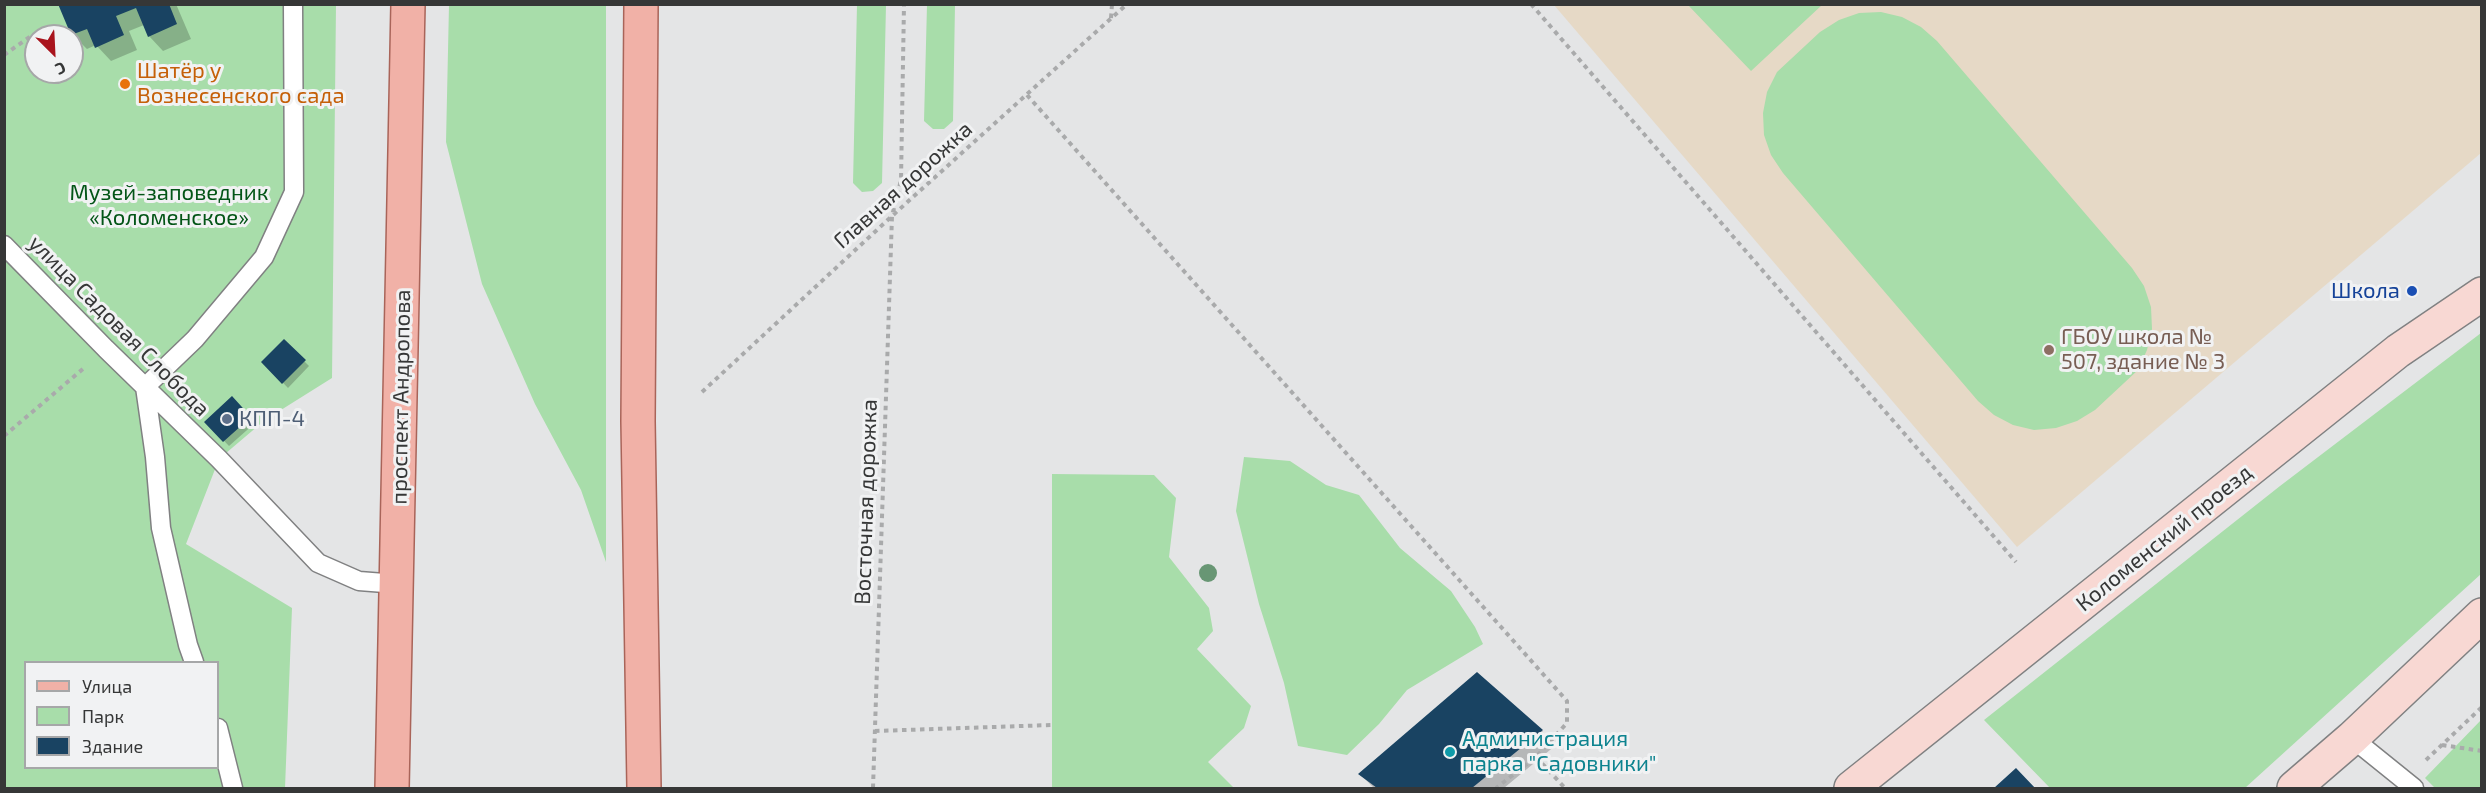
<!DOCTYPE html>
<meta charset="utf-8">
<style>
body{margin:0}
#map{position:relative;width:2486px;height:793px;overflow:hidden;background:#e4e5e6;font-family:"Exo 2",sans-serif}
canvas{display:block}
.frame{position:absolute;inset:0;border:6px solid #363737;pointer-events:none}
.legend{position:absolute;left:24px;top:661px;width:195px;height:108px;box-sizing:border-box;background:#f1f2f3;border:2px solid #a6a7a8;margin:0;padding:8px 10px;list-style:none;font-size:18px;color:#363737}
.legend li{display:flex;align-items:center;gap:12px;height:30px}
.legend b{width:30px;border:2px solid #a6a7a8}
.north{position:absolute;left:24px;top:24px;width:60px;height:60px;box-sizing:border-box;background:#f1f2f3;border:2px solid #a6a7a8;border-radius:50%;rotate:156deg;font-size:16px;font-weight:700;line-height:24px;text-align:center;color:#363737}
.north::after{content:'';display:block;margin:auto;width:21px;height:27px;background:#a9141d;clip-path:polygon(50% 0,100% 100%,50% 72%,0 100%)}
</style>
<div id="map">
<canvas width="2486" height="793"></canvas>
<div class="frame"></div>
<ul class="legend">
<li><b style="height:8px;background:#f1b1a7"></b>Улица</li>
<li><b style="height:16px;background:#a8ddaa"></b>Парк</li>
<li><b style="height:16px;background:#194362"></b>Здание</li>
</ul>
<div class="north">С</div>
</div>
<script>
const g = document.querySelector('canvas').getContext('2d');
g.lineJoin = 'round';
function fill(path, color) {
  g.fillStyle = color;
  g.fill(path, 'evenodd');
}
function poly(rows) {
  const path = new Path2D();
  for (const r of rows) {
    path.moveTo(r[0], r[1]);
    for (let i = 2; i < r.length; i += 2) path.lineTo(r[i], r[i + 1]);
  }
  return path;
}
function stroke(path, color, width, dash) {
  g.strokeStyle = color;
  g.lineWidth = width;
  g.lineCap = dash ? 'butt' : 'round';
  g.setLineDash(dash || []);
  g.stroke(path);
}
function write(font, color, halo, rows, align = 'center') {
  g.font = font + ' "Exo 2",sans-serif';
  g.lineWidth = 6;
  g.setLineDash([]);
  g.textBaseline = 'middle';
  g.strokeStyle = halo;
  g.fillStyle = color;
  for (const [text, x, y, turn = 0] of rows) {
    g.save();
    g.translate(x, y);
    g.rotate((+turn || 0) * Math.PI / 180);
    g.textAlign = isNaN(turn) ? turn : align;
    if (halo) g.strokeText(text, 0, 0);
    g.fillText(text, 0, 0);
    g.restore();
  }
}
fill(poly([
 [1554,5,2481,5,2481,153,2017,547]
]), '#e6d9c6');
fill(poly([
 [5,5,336,5,332,378,265,420,219,459,186,544,292,608,285,788,5,788],
 [36,36,72,36,72,72,36,72],
 [26,662,218,662,218,768,26,768],
 [449,5,606,5,606,562,581,490,535,404,482,284,446,142],
 [857,5,886,5,882,183,873,191,862,192,853,183],
 [927,5,955,5,953,121,944,129,933,129,924,121],
 [1688,5,1822,5,1751,71],
 [1881,12,1902,17,1921,27,1937,41,2132,268,2144,286,2151,307,2152,329,2147,350,2138,370,2095,410,2077,421,2056,428,2034,430,2013,425,1994,415,1978,401,1783,173,1771,155,1764,135,1763,113,1767,92,1777,72,1820,32,1839,20,1859,13],
 [2481,333,2481,574,2245,788,2050,788,1984,720,2280,486],
 [1244,457,1290,461,1326,485,1359,495,1400,548,1451,591,1475,627,1483,644,1407,690,1379,724,1347,755,1298,746,1284,683,1259,604,1236,511],
 [1052,474,1154,475,1176,498,1169,557,1209,608,1213,631,1197,649,1251,706,1244,728,1208,762,1234,788,1052,788],
 [2481,720,2481,788,2435,788,2425,778]
]), '#a8ddaa');
fill(poly([
 [60,4,176,4,191,39,163,51,149,36,144,25,129,31,137,50,111,61,96,45,87,49,72,34],
 [284,341,309,366,288,388,263,362],
 [232,398,255,423,229,446,206,422],
 [1542,731,1556,745,1504,788,1374,788,1360,774],
 [2016,770,2035,788,1996,788]
]), '#0003');
fill(poly([
 [58,4,169,4,177,24,148,37,136,8,116,16,124,35,95,48,87,29,71,35],
 [284,339,306,360,282,384,261,362],
 [232,396,251,417,223,442,204,422],
 [1477,672,1543,730,1472,788,1377,788,1358,774],
 [2016,768,2035,788,1994,788]
]), '#194362');
const lane = poly([
 [4,245,106,349,219,459,318,563,359,581,397,584],
 [194,662,188,645,161,528,155,457,145,387,195,339,264,257,294,192,293,4],
 [218,728,233,788],
 [2352,738,2414,788]
]);
const secondary = poly([
 [1851,788,2398,351,2482,294],
 [2294,788,2352,738,2482,615]
]);
const primary = poly([
 [641,4,638,421,644,788],
 [392,788,408,4]
]);
stroke(lane, '#808182', 21);
stroke(secondary, '#808182', 36);
stroke(primary, '#a96459', 36);
stroke(poly([
 [1531,4,2016,562],
 [1111,18,1112,4],
 [4,55,31,36],
 [1027,95,1567,701,1567,723,1536,757,1496,788],
 [702,392,892,216,1127,4],
 [4,436,84,368],
 [875,731,1052,725],
 [2442,745,2482,751],
 [1536,757,1565,788],
 [2426,760,2482,707],
 [873,788,892,216,901,180,904,4]
]), '#a9aaab', 4, [4.5, 4.5]);
stroke(lane, '#fff', 18);
stroke(secondary, '#f8d8d3', 33);
stroke(primary, '#f1b1a7', 33);
g.fillStyle = '#689674';
for (const [x, y] of [
 [1208,573]
]) {
  g.beginPath();
  g.arc(x, y, 9, 0, 2 * Math.PI);
  g.fill();
}
for (const [x, y, r, color] of [
 [125,84,6,"#e8710a"],
 [2412,291,6,"#1a4fb4"],
 [2049,350,6,"#8d6e63"],
 [227,419,6,"#5c6f8a"],
 [1450,752,6,"#0f9aa8"]
]) {
  const dot = new Path2D();
  dot.arc(x, y, r, 0, 2 * Math.PI);
  g.fillStyle = color;
  g.fill(dot);
  stroke(dot, '#f1f2f3', 2);
}
write('22px', '#c56008', '#f1f2f3', [
 ["Шатёр у",137,71],
 ["Вознесенского сада",137,96]
], 'left');
write('22px', '#363737', '#f1f2f3', [
 ["Главная дорожка",903,185,-42],
 ["улица Садовая Слобода",119,326,45],
 ["проспект Андропова",401,397,-89],
 ["Восточная дорожка",866,502,-88],
 ["Коломенский проезд",2164,538,-39]
]);
write('22px', '#035517', '#f1f2f3', [
 ["Музей-заповедник",169,193],
 ["«Коломенское»",169,218]
]);
write('22px', '#164399', '#f1f2f3', [
 ["Школа",2400,291]
], 'right');
write('22px', '#785e54', '#f1f2f3', [
 ["ГБОУ школа №",2061,337],
 ["507, здание № 3",2061,362]
], 'left');
write('22px', '#4e5e75', '#f1f2f3', [
 ["КПП-4",239,419]
], 'left');
write('22px', '#0d838f', '#f1f2f3', [
 ["Администрация",1462,739],
 ["парка \"Садовники\"",1462,764]
], 'left');
</script>
